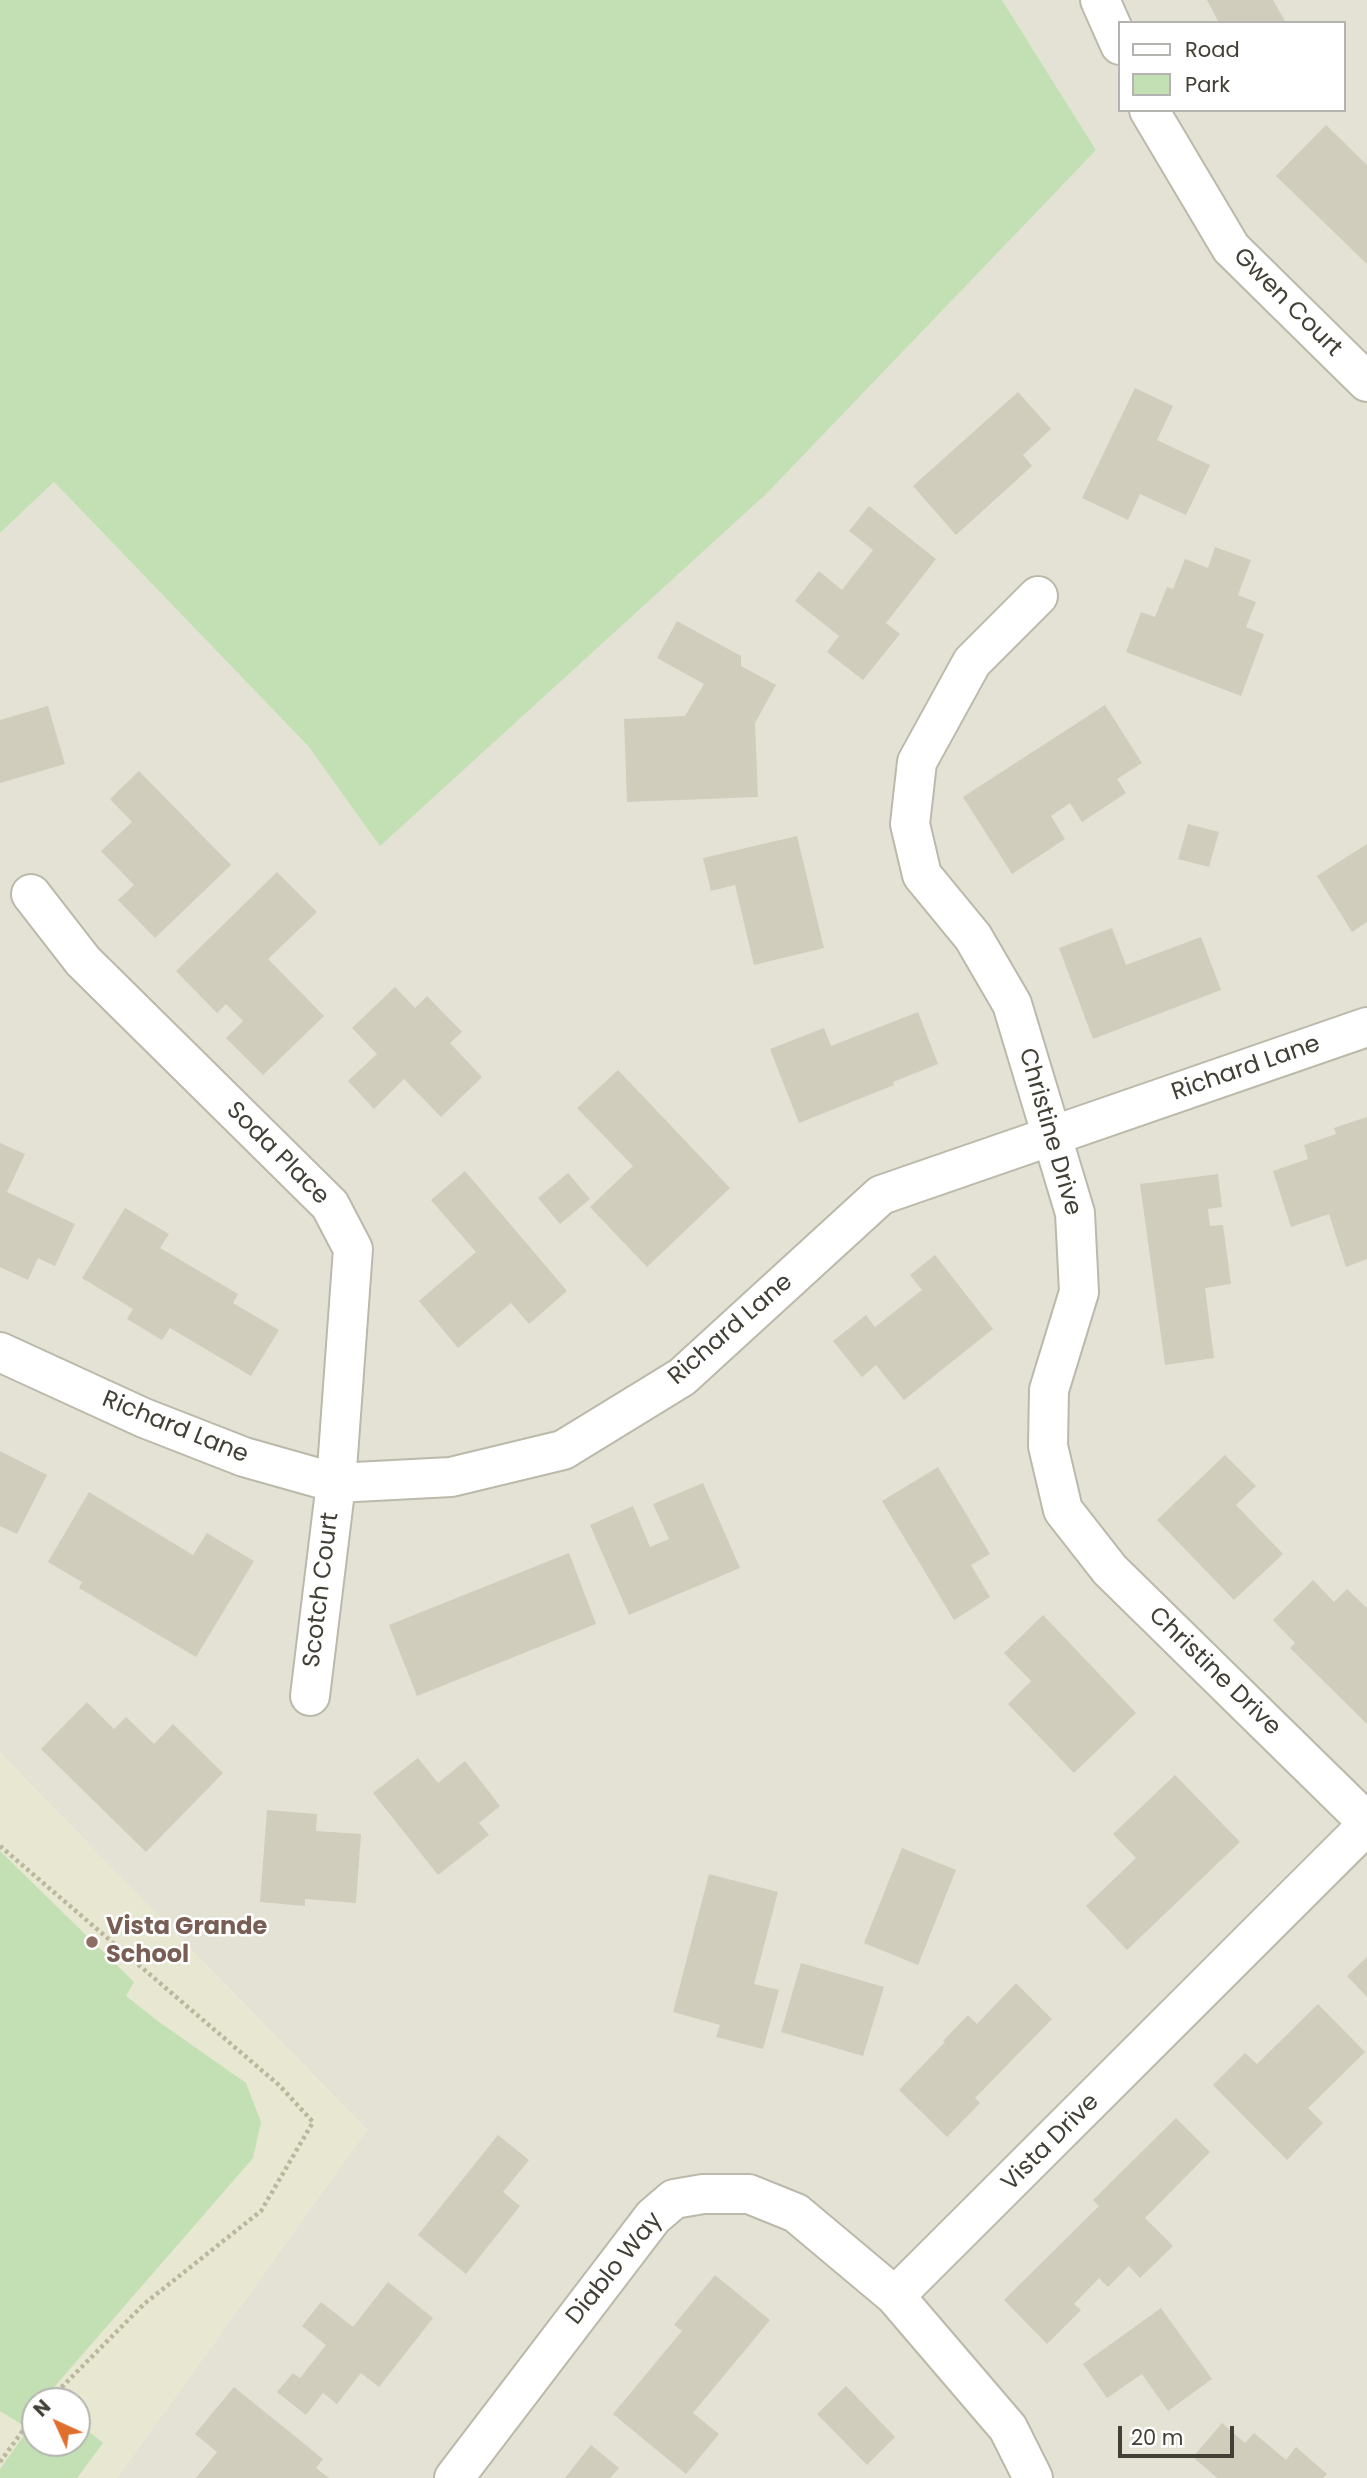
<!DOCTYPE html>
<style>
body{margin:0}
#map{position:relative;width:1367px;height:2478px;overflow:hidden;background:#f1f0e6;font-family:Poppins,sans-serif}
canvas{display:block}
.legend{position:absolute;left:1118px;top:21px;width:228px;height:91px;box-sizing:border-box;background:#fff;border:2px solid #b3b3af;margin:0;padding:9px 12px;list-style:none;font-size:21px;color:#424036}
.legend li{display:flex;align-items:center;gap:14px;height:35px}
.legend b{width:35px;border:2px solid #b3b3af}
.north{position:absolute;left:21px;top:2387px;width:70px;height:70px;box-sizing:border-box;background:#fff;border:2px solid #b3b3af;border-radius:50%;rotate:315deg;font-size:19px;font-weight:700;line-height:28px;text-align:center;color:#424036}
.north::after{content:'';display:block;margin:auto;width:24px;height:32px;background:#e06f2e;clip-path:polygon(50% 0,100% 100%,50% 72%,0 100%)}
.scale{position:absolute;left:1118px;top:2426px;width:116px;height:32px;box-sizing:border-box;border:4px solid #424036;border-top:0;padding-left:9px;font-size:21px;line-height:24px;white-space:nowrap;color:#424036;-webkit-text-stroke:5px #fff;paint-order:stroke}
</style>
<div id="map">
<canvas width="1367" height="2478"></canvas>
<ul class="legend">
<li><b style="height:9px;background:#fff"></b>Road</li>
<li><b style="height:19px;background:#c2e0b3"></b>Park</li>
</ul>
<div class="north">N</div>
<div class="scale">20 m</div>
</div>
<script>
const g = document.querySelector('canvas').getContext('2d');
g.lineJoin = 'round';
function fill(path, color) {
  g.fillStyle = color;
  g.fill(path, 'evenodd');
}
function poly(rows) {
  const path = new Path2D();
  for (const r of rows) {
    path.moveTo(r[0], r[1]);
    for (let i = 2; i < r.length; i += 2) path.lineTo(r[i], r[i + 1]);
  }
  return path;
}
function stroke(path, color, width, dash) {
  g.strokeStyle = color;
  g.lineWidth = width;
  g.lineCap = dash ? 'butt' : 'round';
  g.setLineDash(dash || []);
  g.stroke(path);
}
function write(font, color, halo, rows, align = 'center') {
  g.font = font + ' Poppins,sans-serif';
  g.lineWidth = 5;
  g.setLineDash([]);
  g.textBaseline = 'middle';
  g.strokeStyle = halo;
  g.fillStyle = color;
  for (const [text, x, y, turn = 0] of rows) {
    g.save();
    g.translate(x, y);
    g.rotate((+turn || 0) * Math.PI / 180);
    g.textAlign = isNaN(turn) ? turn : align;
    if (halo) g.strokeText(text, 0, 0);
    g.fillText(text, 0, 0);
    g.restore();
  }
}
fill(poly([
 [1002,0,1367,0,1367,2478,117,2478,367,2130,0,1753,0,533,54,482,308,746,380,845,1096,150],
 [1120,23,1344,23,1344,110,1120,110]
]), '#e4e2d4');
fill(poly([
 [0,1753,367,2130,117,2478,0,2478],
 [35,2401,77,2401,77,2443,35,2443]
]), '#e8e7d1');
fill(poly([
 [0,0,1002,0,1096,150,766,494,380,846,308,746,54,482,0,533],
 [0,1851,134,1982,126,1996,159,2022,246,2083,261,2122,253,2158,42,2401,35,2401,35,2409,21,2424,0,2411],
 [35,2420,35,2443,77,2443,77,2422,103,2443,77,2478,0,2478,0,2469]
]), '#c2e0b3');
fill(poly([
 [1207,0,1273,0,1286,23,1219,23],
 [1326,125,1367,165,1367,264,1276,176],
 [1135,388,1173,406,1157,440,1210,465,1186,515,1140,494,1128,520,1082,498],
 [1018,392,1051,429,1023,455,1032,466,956,535,913,486],
 [869,506,936,559,886,623,900,634,863,680,827,652,839,636,795,601,819,571,842,590,873,550,849,531],
 [1215,547,1251,560,1238,595,1256,602,1246,627,1264,634,1241,696,1126,652,1141,612,1155,617,1167,587,1173,589,1185,559,1208,568],
 [677,621,741,656,741,666,776,685,755,723,758,797,627,802,624,719,685,716,704,684,657,658],
 [1105,705,1142,763,1117,779,1126,793,1082,822,1070,803,1051,816,1065,839,1012,874,963,797],
 [48,706,65,764,0,783,0,720],
 [139,771,231,865,155,938,118,900,134,885,101,851,132,822,110,799],
 [1188,824,1219,832,1209,867,1178,859],
 [797,836,824,948,754,965,735,885,711,891,703,858],
 [1367,844,1367,922,1352,932,1317,876],
 [277,872,317,912,268,959,324,1016,263,1075,226,1038,243,1021,226,1004,217,1013,176,971],
 [1112,928,1126,965,1201,937,1221,990,1093,1039,1059,948],
 [395,987,415,1008,427,996,462,1032,450,1043,482,1077,441,1117,404,1079,374,1109,348,1081,377,1054,352,1028],
 [918,1012,938,1064,893,1082,894,1085,799,1123,770,1049,824,1028,831,1046],
 [618,1070,730,1188,647,1267,590,1207,633,1166,577,1108],
 [1367,1117,1367,1259,1346,1267,1329,1214,1291,1227,1273,1171,1308,1159,1304,1145,1336,1134,1334,1128],
 [0,1143,25,1154,7,1192,75,1224,55,1266,38,1258,28,1280,0,1267],
 [465,1171,567,1291,529,1324,511,1303,458,1348,419,1301,476,1252,431,1200],
 [568,1173,590,1199,560,1224,538,1198],
 [1218,1174,1222,1207,1208,1209,1210,1226,1223,1225,1231,1284,1205,1288,1214,1358,1165,1365,1140,1184],
 [125,1208,169,1234,160,1248,238,1294,233,1303,279,1330,251,1376,170,1328,162,1340,127,1319,133,1309,82,1278],
 [935,1255,993,1329,904,1400,876,1365,862,1377,833,1341,866,1315,875,1327,922,1290,910,1275],
 [0,1451,47,1475,17,1534,0,1526],
 [1225,1455,1256,1486,1236,1505,1283,1554,1234,1600,1157,1520],
 [938,1467,990,1554,971,1565,990,1597,954,1620,882,1501],
 [703,1483,740,1568,629,1615,590,1525,633,1506,650,1547,669,1539,653,1504],
 [89,1492,193,1555,207,1533,254,1561,196,1657,79,1588,82,1582,48,1562],
 [569,1553,596,1624,417,1696,389,1625],
 [1313,1580,1334,1602,1347,1589,1367,1608,1367,1724,1290,1648,1295,1643,1273,1620],
 [1043,1615,1136,1713,1074,1773,1008,1704,1031,1681,1004,1653],
 [87,1702,114,1729,126,1717,154,1744,173,1724,223,1773,146,1852,41,1749],
 [418,1758,438,1783,465,1761,500,1806,479,1823,489,1835,438,1875,373,1793],
 [1175,1775,1240,1842,1127,1950,1086,1906,1136,1858,1113,1834],
 [267,1810,317,1814,316,1831,361,1834,356,1903,305,1899,305,1906,260,1902],
 [902,1848,956,1870,918,1965,864,1943],
 [709,1874,778,1892,754,1984,779,1990,763,2049,716,2037,720,2025,673,2012],
 [1367,1957,1367,1997,1347,1976],
 [801,1963,884,1987,863,2056,781,2032],
 [1016,1983,1052,2019,975,2098,980,2103,947,2137,899,2090,945,2042,943,2041,968,2015,977,2024],
 [1318,2004,1365,2052,1308,2108,1323,2123,1287,2160,1213,2085,1245,2053,1257,2064],
 [1176,2118,1210,2152,1145,2218,1173,2246,1140,2278,1129,2266,1108,2287,1099,2278,1074,2304,1081,2310,1047,2344,1004,2300,1099,2206,1093,2200],
 [498,2135,529,2160,503,2192,520,2206,466,2274,418,2235],
 [715,2275,770,2320,693,2413,719,2434,686,2474,613,2414,682,2331,674,2325],
 [388,2282,433,2318,379,2387,361,2373,337,2404,323,2393,306,2415,277,2392,293,2373,300,2378,326,2345,302,2326,321,2302,353,2327],
 [1161,2308,1212,2379,1168,2411,1142,2374,1107,2398,1083,2364],
 [846,2386,895,2437,867,2465,817,2414],
 [234,2387,323,2459,316,2468,329,2478,196,2478,217,2452,195,2434],
 [1222,2423,1245,2443,1254,2433,1286,2460,1296,2447,1327,2474,1323,2478,1217,2478,1193,2457],
 [591,2445,619,2468,610,2478,565,2478]
]), '#d1cdbd');
const minor = poly([
 [1100,0,1120,45],
 [1149,110,1231,248,1367,382],
 [1038,596,972,662,917,762,910,824,922,875,973,937,1012,1004,1075,1213,1079,1292,1049,1390,1048,1446,1063,1510,1110,1570,1367,1822],
 [31,894,83,961,330,1205,353,1249,336,1483,310,1696],
 [0,1352,144,1418,244,1457,336,1483,451,1477,563,1450,682,1377,881,1195,1367,1027],
 [454,2478,653,2217,674,2199,703,2194,749,2194,796,2213,895,2296],
 [1033,2478,1008,2428,895,2296,1367,1825]
]);
stroke(minor, '#bbb9aa', 42);
stroke(poly([
 [0,1846,280,2086,313,2122,261,2211,144,2304,48,2401],
 [0,2462,35,2414]
]), '#bbb79d', 4.5, [3.5, 3.5]);
stroke(minor, '#fff', 38);
for (const [x, y, r, color] of [
 [92,1942,7,"#8d6e63"]
]) {
  const dot = new Path2D();
  dot.arc(x, y, r, 0, 2 * Math.PI);
  g.fillStyle = color;
  g.fill(dot);
  stroke(dot, '#fff', 2.5);
}
write('24px', '#424036', '#fff', [
 ["Gwen Court",1287,303,45],
 ["Richard Lane",1246,1069,-19],
 ["Christine Drive",1049,1132,74],
 ["Soda Place",277,1154,45],
 ["Richard Lane",731,1330,-41],
 ["Richard Lane",175,1428,22],
 ["Scotch Court",322,1590,-83],
 ["Christine Drive",1214,1672,44],
 ["Vista Drive",1051,2143,-45],
 ["Diablo Way",615,2269,-51]
]);
write('bold 24px', '#785e54', '#fff', [
 ["Vista Grande",106,1928],
 ["School",106,1956]
], 'left');
</script>
